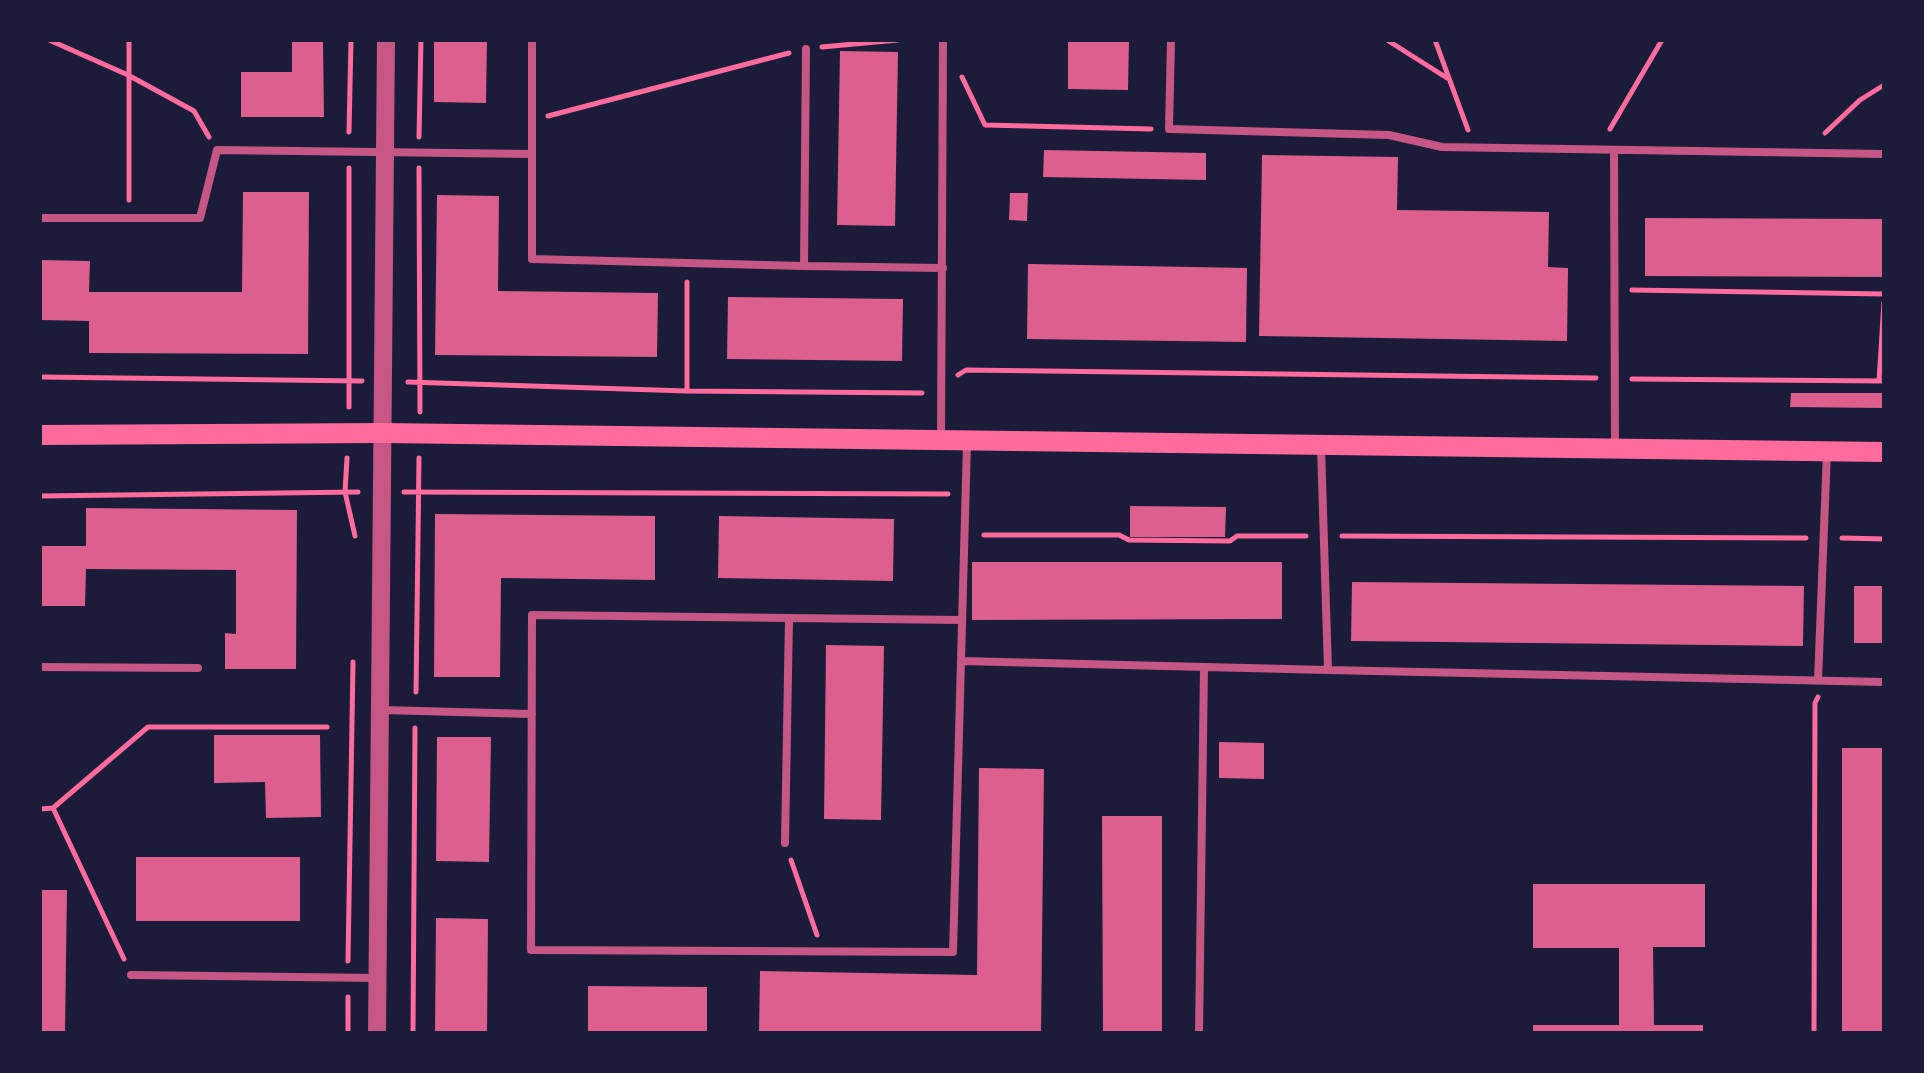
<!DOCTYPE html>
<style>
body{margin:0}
#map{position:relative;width:1924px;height:1073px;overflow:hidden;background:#1b1b3a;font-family:"Noto Serif",serif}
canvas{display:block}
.frame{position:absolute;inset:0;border:42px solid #1b1b3a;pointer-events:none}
</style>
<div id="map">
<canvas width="1924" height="1073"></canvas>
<div class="frame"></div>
</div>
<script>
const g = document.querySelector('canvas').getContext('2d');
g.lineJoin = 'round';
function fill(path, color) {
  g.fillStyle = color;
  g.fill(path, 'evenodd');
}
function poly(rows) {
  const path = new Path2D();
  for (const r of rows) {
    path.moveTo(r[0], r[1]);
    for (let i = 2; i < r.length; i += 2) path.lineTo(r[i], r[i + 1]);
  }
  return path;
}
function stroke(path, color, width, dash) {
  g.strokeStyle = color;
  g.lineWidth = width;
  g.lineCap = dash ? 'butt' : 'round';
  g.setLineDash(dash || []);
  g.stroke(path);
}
fill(poly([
 [292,40,323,40,324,117,241,117,241,72,292,72],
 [434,40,487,40,486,103,434,102],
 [1068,40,1129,40,1128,90,1068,89],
 [840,51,898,52,895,226,837,225],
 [1044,150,1206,153,1206,180,1043,177],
 [1262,155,1398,157,1397,210,1549,212,1548,267,1568,268,1567,341,1259,336],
 [243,192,309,192,308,354,89,353,89,321,40,320,40,260,90,261,89,292,242,292],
 [1010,193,1028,193,1027,221,1009,220],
 [437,195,499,196,498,291,658,293,657,357,435,355],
 [1645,218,1884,219,1884,277,1645,276],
 [1028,264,1247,268,1246,342,1027,339],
 [728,297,903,299,902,361,727,359],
 [1791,393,1884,393,1884,408,1790,407],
 [1130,506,1226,507,1225,537,1130,537],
 [86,508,297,510,296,669,225,669,225,633,236,634,236,570,86,569,85,606,40,606,40,546,86,546],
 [435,514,655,516,655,580,501,578,500,677,434,677],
 [719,516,894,519,893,581,718,578],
 [972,562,1282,562,1282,619,972,620],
 [1352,582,1804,586,1803,646,1351,641],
 [1854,586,1884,586,1884,643,1854,643],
 [826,645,884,646,881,820,824,819],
 [214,735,320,735,321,817,266,818,265,782,214,783],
 [437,737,491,737,489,862,436,861],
 [1219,742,1264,743,1264,779,1219,778],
 [1842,748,1884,748,1884,1033,1842,1033],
 [979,768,1044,769,1041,1033,759,1033,760,971,977,975],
 [1102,816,1162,816,1162,1033,1103,1033],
 [136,857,300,857,300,921,136,921],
 [1533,884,1705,884,1705,947,1653,947,1654,1025,1703,1025,1703,1033,1533,1033,1533,1025,1619,1025,1619,948,1533,948],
 [40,890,67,890,65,1033,40,1033],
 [436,918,488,919,487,1033,435,1033],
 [588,986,707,987,707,1033,588,1033]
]), '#dd5f8e');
stroke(poly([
 [49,40,128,75,194,111,209,137],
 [129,40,129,200],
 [1387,40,1447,78],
 [1435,40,1468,130],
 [822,47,898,40],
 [962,77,985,125,1151,129],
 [548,116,789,53],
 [1610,129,1662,40],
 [349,132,351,40],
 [1825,133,1860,100,1884,85],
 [419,137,421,40],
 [349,168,349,407],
 [419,168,420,412],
 [1632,290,1884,294],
 [958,375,966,370,1596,378],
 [40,377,362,381],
 [1632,379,1884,381],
 [1879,381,1884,302],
 [408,382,687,391,922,393],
 [687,391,687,282],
 [347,458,345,492,355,536],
 [404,492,948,494],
 [40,496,358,492],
 [984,535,1119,535,1129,540,1230,541,1237,536,1306,536],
 [1342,536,1806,538],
 [1842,538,1884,539],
 [416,692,419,458],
 [53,808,124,959],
 [40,809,53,808,148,727,327,727],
 [791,860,817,935],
 [348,961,353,662],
 [348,1033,348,997],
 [413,1033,415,728],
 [1814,1033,1815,703,1818,697]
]), '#ff6b9d', 5);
stroke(poly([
 [1171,40,1169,129,1389,135,1442,147,1884,154],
 [806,49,804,266,943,268],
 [1614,150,1615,445],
 [532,154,532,40],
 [40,218,200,218,217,150,532,154,532,259,804,266],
 [941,437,943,40],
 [967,443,961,661,1328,670],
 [1321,447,1328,670,1884,682],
 [961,661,953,952,531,950,532,615,962,620],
 [40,667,198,668],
 [1818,681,1827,451],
 [382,710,532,714],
 [785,843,789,618],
 [131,975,377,978],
 [1199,1033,1204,667]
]), '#c65784', 8);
stroke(poly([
 [377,1033,386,40]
]), '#c65784', 18);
stroke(poly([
 [40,435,382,433,1884,452]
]), '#ff6b9d', 20);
</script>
